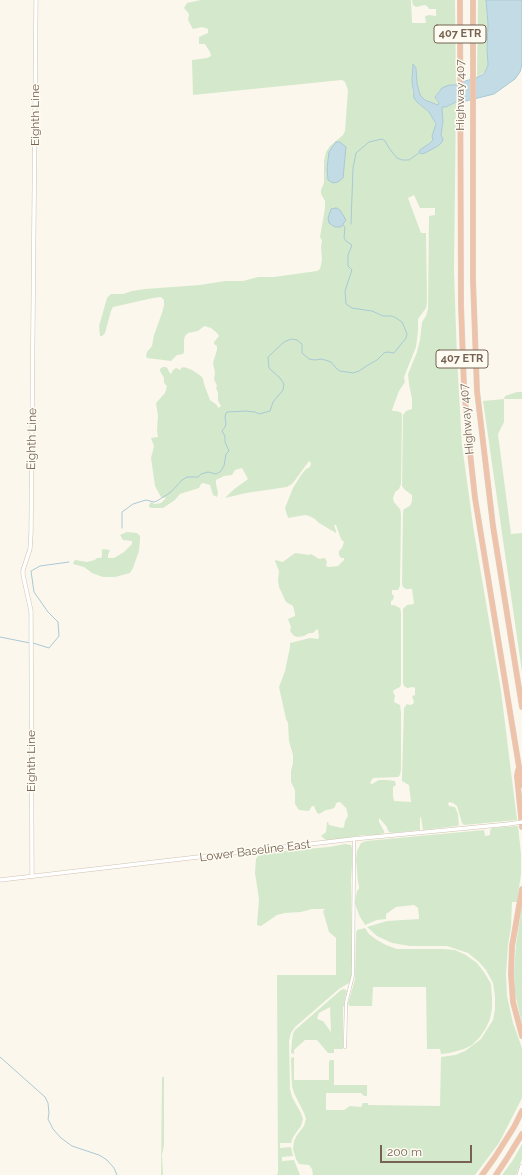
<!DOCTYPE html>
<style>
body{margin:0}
#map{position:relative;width:522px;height:1175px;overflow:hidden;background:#fbf7ed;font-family:Raleway,sans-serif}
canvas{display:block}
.scale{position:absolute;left:380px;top:1145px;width:92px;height:18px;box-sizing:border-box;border:2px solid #756251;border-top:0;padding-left:5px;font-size:12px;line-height:14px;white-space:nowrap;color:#756251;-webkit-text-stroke:3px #fefbf3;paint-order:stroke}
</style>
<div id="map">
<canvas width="522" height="1175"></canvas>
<div class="scale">200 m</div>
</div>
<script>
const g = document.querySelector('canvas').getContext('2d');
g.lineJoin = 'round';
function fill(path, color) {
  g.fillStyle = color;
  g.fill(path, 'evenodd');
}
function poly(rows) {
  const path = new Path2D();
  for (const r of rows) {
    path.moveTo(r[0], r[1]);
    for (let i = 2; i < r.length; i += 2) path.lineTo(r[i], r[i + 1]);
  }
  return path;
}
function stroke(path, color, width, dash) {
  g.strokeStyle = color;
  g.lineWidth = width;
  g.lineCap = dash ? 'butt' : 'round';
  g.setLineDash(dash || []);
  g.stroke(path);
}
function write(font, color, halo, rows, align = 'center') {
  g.font = font + ' Raleway,sans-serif';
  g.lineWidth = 3;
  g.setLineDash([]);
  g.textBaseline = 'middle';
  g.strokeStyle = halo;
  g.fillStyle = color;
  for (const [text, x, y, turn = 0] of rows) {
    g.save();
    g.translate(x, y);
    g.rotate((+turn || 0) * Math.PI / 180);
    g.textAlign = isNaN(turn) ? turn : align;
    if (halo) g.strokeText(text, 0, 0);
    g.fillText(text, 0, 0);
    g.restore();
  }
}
fill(poly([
 [201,0,411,0,412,23,426,23,425,16,429,15,436,16,436,9,429,9,428,7,425,5,416,7,413,5,412,0,455,0,456,84,455,85,445,87,439,91,435,97,439,104,438,105,427,101,420,95,417,83,416,68,414,65,412,74,412,90,413,95,420,105,429,112,435,123,435,129,432,136,433,140,427,145,427,152,442,138,441,135,443,121,442,107,449,106,456,102,454,271,457,358,462,445,474,532,501,691,517,820,464,825,462,823,457,806,453,803,449,802,448,804,449,806,455,807,458,814,459,825,457,826,423,830,421,817,420,818,420,830,392,833,389,832,387,828,387,827,379,818,379,822,384,831,384,833,378,835,364,835,352,837,348,839,336,839,326,840,321,836,326,832,327,822,328,822,329,825,342,828,344,827,345,821,348,816,347,811,346,808,340,802,336,803,335,807,332,809,326,810,319,814,317,813,314,806,312,806,309,811,299,810,295,804,295,790,291,782,291,771,293,763,293,755,289,741,288,723,286,719,279,687,285,671,290,647,290,643,310,638,318,639,319,637,318,630,317,629,313,633,309,633,304,636,298,637,294,636,290,631,291,627,288,619,295,616,295,614,293,606,286,602,279,587,278,580,279,571,275,561,276,560,282,562,284,561,295,553,309,555,311,554,319,559,325,558,327,562,326,566,329,567,338,566,344,560,344,558,341,558,339,555,339,551,342,548,344,542,341,539,336,525,334,525,336,531,336,533,319,523,315,519,309,516,305,515,288,518,285,508,293,488,301,475,306,469,310,467,311,463,309,461,293,483,287,487,246,493,225,498,233,490,248,479,242,468,235,470,232,475,224,476,216,480,216,484,218,493,217,497,213,495,210,485,203,483,201,484,199,488,180,494,175,500,163,508,151,508,149,507,149,505,151,502,155,504,161,503,166,498,161,497,155,486,151,458,154,446,151,438,158,437,157,430,158,416,156,403,165,393,167,386,164,383,164,378,160,371,160,369,163,367,166,367,168,369,169,372,171,374,173,370,176,368,181,370,181,368,184,367,192,370,201,376,203,379,204,384,210,400,217,405,218,408,221,406,218,401,218,393,216,388,217,386,214,379,215,373,213,363,217,350,217,346,214,344,214,342,219,336,217,333,211,328,205,326,203,327,198,331,188,333,185,336,184,340,184,352,183,354,177,355,171,361,147,358,146,356,147,352,152,346,154,335,162,313,164,305,164,300,161,297,153,298,113,307,111,311,105,333,102,336,100,336,99,326,107,298,111,294,123,294,132,291,145,289,200,285,225,281,243,281,258,277,274,277,317,271,320,269,322,260,321,247,322,241,320,237,325,208,325,201,321,194,321,190,324,183,324,161,326,152,330,146,343,135,345,131,348,90,345,82,342,80,193,95,192,60,207,58,211,56,210,52,205,44,199,44,199,37,208,33,208,29,202,27,193,29,188,20,189,14,184,8,187,3],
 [414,195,420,208,435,208,435,215,429,216,428,309,426,316,422,322,420,340,417,352,408,374,409,384,412,399,412,409,406,411,403,415,402,486,405,490,412,495,412,501,410,506,404,509,403,512,402,584,403,587,406,589,412,589,414,604,407,605,403,609,403,683,404,686,407,688,413,687,415,688,415,695,412,696,414,702,413,704,410,705,407,704,404,708,402,778,402,781,409,785,411,802,394,801,393,796,393,787,396,785,395,781,387,780,379,780,372,784,370,783,373,778,398,777,400,775,401,769,401,712,400,705,394,702,395,696,393,692,394,690,400,687,401,684,401,612,400,608,394,605,391,605,391,601,393,600,394,596,392,594,392,590,398,590,400,586,401,514,400,509,394,502,393,498,395,492,399,489,401,484,402,414,400,412,396,411,393,411,392,410,399,391,405,382,404,377,416,347,418,331,418,319,426,308,427,302,426,233,421,233,408,198],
 [478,0,486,0,488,24,487,49,488,65,485,72,477,77],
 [517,392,522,392,522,399,504,399,504,422,498,434,511,534,522,533,522,672,483,401,504,399,505,396],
 [127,532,137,533,140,536,140,539,139,551,133,568,130,573,115,577,103,577,92,573,84,567,73,564,74,561,75,560,87,562,95,560,97,558,101,558,102,556,102,549,110,550,108,555,108,558,114,558,124,552,132,544,132,541,123,540,120,535],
 [518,826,521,854,521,874,517,902,512,902,511,927,508,945,506,974,507,996,513,1023,522,1048,522,1098,499,1143,475,1175,313,1175,312,1169,309,1165,299,1164,296,1159,293,1149,294,1141,297,1135,304,1126,306,1119,304,1113,294,1093,292,1086,291,1058,294,1057,294,1080,329,1080,329,1062,330,1060,334,1060,334,1085,367,1085,367,1096,364,1096,361,1093,326,1093,326,1110,344,1110,350,1106,361,1107,363,1103,368,1103,368,1105,440,1106,441,1057,455,1055,465,1051,481,1039,493,1020,495,1009,495,997,493,983,486,970,479,962,468,953,447,946,410,946,392,943,377,936,367,927,387,921,419,919,419,916,418,908,414,905,396,907,386,914,386,919,377,920,365,925,359,915,355,903,357,891,359,889,359,886,358,882,356,859,357,851,361,843,366,841,484,830,485,836,490,835,490,830,492,828],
 [345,844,351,845,353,851,351,880,352,964,351,978,349,983,339,989,295,1027,291,1033,289,1041,290,1089,292,1097,301,1113,303,1119,301,1126,293,1137,291,1143,280,1143,280,1148,291,1147,293,1156,282,1157,282,1161,294,1160,300,1175,277,1175,278,1172,277,975,336,975,336,938,329,932,323,911,325,909,312,909,301,912,285,913,277,915,261,926,257,925,259,899,255,873,256,859,258,856,260,855,272,852,329,847],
 [522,905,522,1025,515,993,514,972,516,944],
 [365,928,369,934,377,940,386,945,397,949,443,949,455,950,466,955,477,963,484,972,491,984,492,998,492,1009,490,1019,486,1028,480,1037,472,1045,464,1049,450,1053,441,1054,440,1049,427,1049,426,987,373,987,372,1006,350,1006,348,1004,355,979,356,933,357,930],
 [344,989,347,991,345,998,344,1006,343,1007,343,1049,334,1049,334,1053,328,1053,317,1040,305,1040,294,1050,294,1054,291,1053,292,1040,293,1034,295,1030,341,990],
 [330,1007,331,1032,323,1021,317,1019,319,1013],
 [162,1077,164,1077,164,1145,162,1155,163,1175,161,1175],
 [522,1144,522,1159,516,1175,502,1175,513,1160]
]), '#d4e9cb');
const water = poly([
 [486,0,522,0,522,64,520,72,515,79,494,94,466,101,456,102,446,107,442,107,443,121,441,135,443,139,442,142,438,146,425,153,421,154,419,152,420,150,430,143,433,140,432,136,436,124,429,112,417,102,414,98,412,81,413,64,416,68,417,83,420,95,425,100,438,105,439,103,435,97,442,88,449,85,455,85,456,84,478,77,484,74,486,70,488,65,487,49,488,24,486,0],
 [336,142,340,142,346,147,343,178,338,182,333,183,328,180,327,168,329,152,333,146,336,142],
 [336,208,340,210,346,220,341,227,335,227,329,223,328,218,331,209,336,208]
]);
fill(water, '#c2dbe4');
stroke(water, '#a9c9d5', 1);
stroke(poly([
 [351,224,353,168,356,153,369,142,382,139,385,141,389,148,397,158,402,160,409,160,419,153],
 [122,528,122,512,133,504,146,500,154,502,157,501,171,492,182,480,187,477,198,477,201,474,208,472,216,474,220,472,224,466,226,454,229,451,225,442,225,436,222,431,225,427,226,424,225,417,226,413,227,412,246,411,255,412,259,414,270,411,273,402,283,390,284,384,280,378,269,368,268,357,284,342,291,339,297,340,302,344,302,353,309,359,315,360,322,359,331,362,337,369,340,371,353,373,359,371,368,365,377,360,384,353,388,352,394,353,406,338,407,334,405,329,402,322,396,318,392,316,383,316,372,311,365,310,352,308,346,304,345,291,352,270,348,266,348,255,352,245,346,241,344,238,345,227,343,225],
 [0,637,30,643],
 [33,643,49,648,59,636,58,622,48,612,34,592,31,571,40,566,69,562],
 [0,1057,45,1097,48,1103,49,1113,48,1119,53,1129,61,1138,72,1146,99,1155,107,1160,114,1168,117,1175]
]), '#a9c9d5', 1);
const street = poly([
 [345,1047,346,1003,353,975,354,839]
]);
const secondary = poly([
 [32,877,31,611,23,575,23,570,30,549,31,533,36,0],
 [0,880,353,839,509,824],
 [519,1175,522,1166]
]);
const highway = poly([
 [460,0,461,305,464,387,469,443,475,498,522,785],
 [473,0,473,280,477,391,493,526,522,707],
 [518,770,517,776,522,827],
 [522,889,512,946,511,974,513,1002,522,1036],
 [482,1175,495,1157,514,1127,522,1111],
 [496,1175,506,1160,522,1134]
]);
stroke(street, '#cdc1b3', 3.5);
stroke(secondary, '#d0c2b1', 4.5);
stroke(highway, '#d8d3ce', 6);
stroke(street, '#fff', 2.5);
stroke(secondary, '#fff', 3.5);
stroke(highway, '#efc3aa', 5);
const secondaryBridge = poly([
 [509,824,522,822]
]);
stroke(secondaryBridge, '#d0c2b1', 4.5, []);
stroke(secondaryBridge, '#fff', 3.5);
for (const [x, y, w] of [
 [460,34,52],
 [462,359,52]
]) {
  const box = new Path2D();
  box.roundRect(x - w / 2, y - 9, w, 18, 3);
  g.fillStyle = '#fefbf3';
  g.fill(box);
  stroke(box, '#756251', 1);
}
write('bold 11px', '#756251', null, [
 ["407 ETR",460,34],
 ["407 ETR",462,359]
]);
write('12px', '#756251', '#fefbf3', [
 ["Highway 407",460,95,-90],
 ["Eighth Line",35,115,-90],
 ["Highway 407",467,419,-95],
 ["Eighth Line",32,439,-89],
 ["Eighth Line",31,761,-90],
 ["Lower Baseline East",255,851,-7]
]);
</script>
